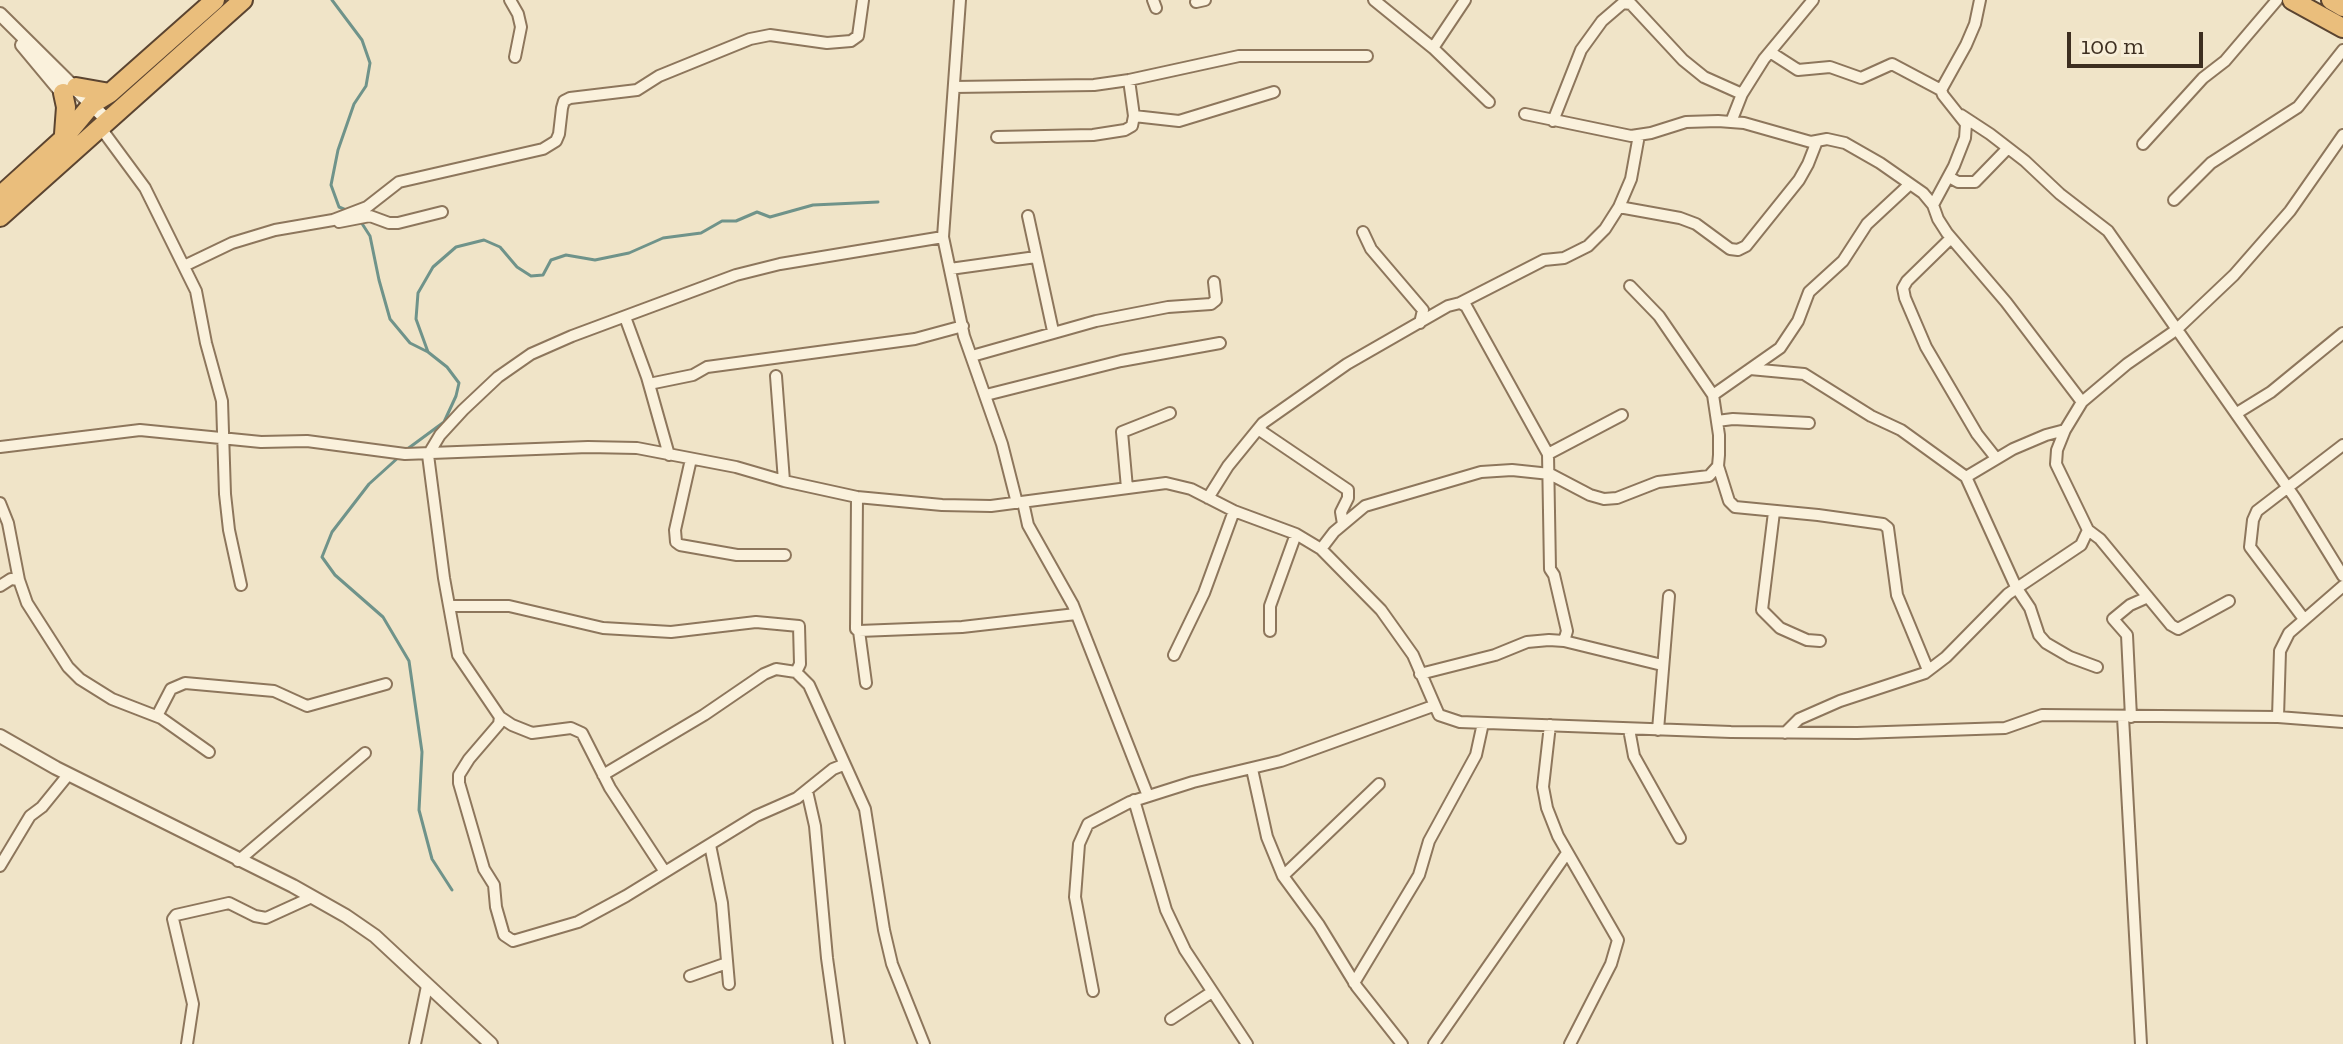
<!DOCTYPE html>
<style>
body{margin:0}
#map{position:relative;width:2343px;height:1044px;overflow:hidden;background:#f0e4c8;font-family:"Zilla Slab",serif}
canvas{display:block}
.scale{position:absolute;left:2067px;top:32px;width:136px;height:36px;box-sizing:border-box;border:4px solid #3d2e20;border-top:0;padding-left:10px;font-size:24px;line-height:28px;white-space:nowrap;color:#3d2e20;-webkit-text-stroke:6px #f7eed8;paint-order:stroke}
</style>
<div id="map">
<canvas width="2343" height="1044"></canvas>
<div class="scale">100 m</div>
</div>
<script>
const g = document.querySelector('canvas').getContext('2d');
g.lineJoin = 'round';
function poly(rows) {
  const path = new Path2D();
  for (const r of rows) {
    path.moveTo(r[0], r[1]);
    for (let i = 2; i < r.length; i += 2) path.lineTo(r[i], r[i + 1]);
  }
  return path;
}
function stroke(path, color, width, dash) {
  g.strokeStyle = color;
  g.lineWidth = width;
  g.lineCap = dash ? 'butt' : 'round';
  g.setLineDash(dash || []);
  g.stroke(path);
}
stroke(poly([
 [332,0,362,40,370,63,366,86,354,104,338,150,331,185,339,207,346,210],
 [361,222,370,236,379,280,390,319,410,343,428,352,447,367,459,383,456,396,444,422,406,450],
 [428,352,416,319,418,293,433,267,456,247,484,240,500,247,517,267,531,276,543,275,551,260,566,255,595,260,629,253,663,238,701,233,722,221,736,221,757,212,770,217,813,205,878,202],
 [400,456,369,484,332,532,322,557,335,575,383,617,409,661,422,752,419,810,432,859,452,890]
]), '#6f938a', 3);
const minor = poly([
 [510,0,518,14,521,27,515,57],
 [960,0,943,237,964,336,1002,444,1017,503],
 [1153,0,1156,8],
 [1374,0,1433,48,1489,102],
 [1196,2,1205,0],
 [1433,48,1465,0],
 [1770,52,1798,70,1830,67,1861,78,1892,64,1941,90,1943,95,1966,124,1965,138,1954,166,1933,205],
 [954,87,1094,85,1129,80,1239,56,1367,56],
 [1941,90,1966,45,1975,24,1980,0],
 [1525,114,1631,136,1651,133,1686,122,1718,121,1744,123,1811,142,1827,139,1845,143,1880,163,1923,193,1933,205,1938,219,1947,233,2006,302,2082,402],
 [1961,115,1990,134,2025,161,2060,194,2108,231,2295,498,2343,576],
 [1134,116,1179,121,1274,92],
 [1553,121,1581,50,1602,21,1623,3,1631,4,1683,60,1704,77,1742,94],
 [1731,122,1742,94,1764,59,1813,0],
 [100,127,145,188,196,291,206,343,222,401,225,494,229,530,241,585],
 [997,137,1093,135,1125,130,1132,126,1134,116,1129,80],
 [2143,144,2203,78,2225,61,2277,0],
 [1949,177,1958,182,1975,182,2008,148],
 [2174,200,2211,163,2298,107,2343,50],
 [1619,207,1680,218,1696,224,1730,249,1738,250,1746,246,1799,180,1808,164,1817,141],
 [1028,216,1053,331],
 [339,222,370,216,389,223,398,223,442,212],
 [1363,232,1371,249,1423,310,1420,323],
 [1951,238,1907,281,1903,288,1905,298,1926,347,1977,434,1996,458],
 [184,266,232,243,275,230,333,220,367,207,399,182,543,149,556,141,559,134,562,108,564,101,570,98,637,90,659,76,750,39,770,35,827,43,851,41,858,36,863,0],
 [950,269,1036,257],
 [1460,303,1544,260,1564,258,1588,246,1605,229,1619,207,1631,179,1639,135],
 [625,317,647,377,669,455],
 [972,356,1096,321,1168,307,1211,304,1216,300,1214,282],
 [1750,369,1804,374,1871,416,1901,430,1966,477,2016,587,2030,608,2039,635,2046,643,2070,657,2097,667],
 [776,376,784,481],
 [649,384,693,375,707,367,915,339,963,326],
 [986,395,1121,361,1220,343],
 [1713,395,1780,348,1798,321,1809,292,1843,261,1867,224,1910,184],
 [2237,413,2271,392,2343,333],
 [1717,421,1733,419,1809,423],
 [1258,429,1348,490,1348,498,1341,512,1343,524],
 [0,447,140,430,261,442,307,441,405,454,588,447,637,448,736,467,784,481,857,497,942,505,991,506,1166,483,1191,489,1234,511,1296,534,1321,549,1381,610,1413,655,1439,715,1460,722,1731,732,1857,733,2005,728,2042,715,2278,717,2343,722],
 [1548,454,1622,415],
 [691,459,675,530,676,542,680,545,737,555,785,555],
 [1718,466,1729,501,1735,507,1818,515,1883,524,1888,528,1897,595,1928,670],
 [1966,477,2013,449,2046,435,2065,430],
 [1127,488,1122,432,1170,413],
 [857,497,856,629,859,631,962,627,1076,614],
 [1208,498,1228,466,1263,423,1347,364,1448,306,1460,303,1466,306,1548,454,1550,569,1554,575,1567,631,1564,641],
 [1023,502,1028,525,1073,605,1148,796],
 [0,503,8,523,19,580,27,603,68,667,80,679,112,699,161,718,209,752],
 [1774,512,1762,610,1780,628,1807,640,1820,641],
 [2088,530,2100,539,2171,625,2178,629,2229,601],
 [1321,549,1334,532,1365,506,1481,472,1512,470,1550,474,1590,495,1604,499,1617,498,1658,482,1709,476,1718,466,1719,455,1719,435,1713,395,1659,316,1630,286],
 [0,586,11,579,19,580],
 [449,606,509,606,603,628,671,632,756,622,799,626,800,664,796,672],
 [2304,619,2250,547,2253,520,2257,511,2343,445],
 [859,631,866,683],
 [1270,631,1270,606,1296,534],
 [1174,655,1204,593,1234,511],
 [1420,674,1495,655,1527,642,1549,640,1564,641,1662,665],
 [157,716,171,689,185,683,274,691,307,706,386,684],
 [500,717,499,724,469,759,459,775,459,783,484,869,494,885,496,907,504,935,513,941,578,922,626,896,756,816,797,798,833,769,843,765],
 [2123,717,2141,1044],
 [2131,717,2127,635,2113,619,2130,605,2148,597],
 [2278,717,2280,651,2289,633,2343,586],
 [1550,725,1543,787,1547,808,1558,836,1618,940,1611,964,1570,1044],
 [1629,729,1634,756,1680,838],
 [1658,730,1669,596],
 [1785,733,1799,719,1840,701,1925,673,1946,657,2008,594,2081,545,2088,530,2056,464,2057,450,2065,430,2082,402,2127,364,2176,330,2234,275,2290,211,2343,135],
 [1252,769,1267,837,1283,876,1319,925,1357,987,1402,1044],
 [603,775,704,715,764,674,776,669,796,672,809,685,865,809,884,930,892,964,924,1044],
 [807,791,815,826,827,958,839,1044],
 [1134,800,1166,910,1185,950,1247,1044],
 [710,845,722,903,729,984],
 [238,861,365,753],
 [0,866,30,816,42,807,68,775],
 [665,872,610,788,582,733,571,728,532,733,512,725,500,717,458,655,444,578,428,455,440,435,463,410,498,377,531,354,572,336,736,275,780,264,943,237],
 [1283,876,1379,784],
 [690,976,727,963],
 [1354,983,1419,875,1429,841,1476,755,1483,723],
 [1093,991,1075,897,1079,844,1088,824,1130,802,1193,782,1281,761,1433,706],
 [1171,1019,1212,992],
 [187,1044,193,1004,173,919,176,915,229,903,255,916,266,918,312,897],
 [415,1044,427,986],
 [1434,1044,1567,853]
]);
const tertiary = poly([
 [0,14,107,120],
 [22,45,67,99],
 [0,736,56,768,293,886,346,916,375,936,491,1044]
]);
const trunk = poly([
 [2292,0,2343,28],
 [2331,0,2343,7],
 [76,87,110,93],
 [63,93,66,107,64,134],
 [0,196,63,139,92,104,110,93,215,0],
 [0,217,243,0]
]);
stroke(minor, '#8d765c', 14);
stroke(tertiary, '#8d765c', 16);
stroke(trunk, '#5b4430', 22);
stroke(minor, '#faf1dc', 10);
stroke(tertiary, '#faf1dc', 12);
stroke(trunk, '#eabe7c', 18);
</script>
